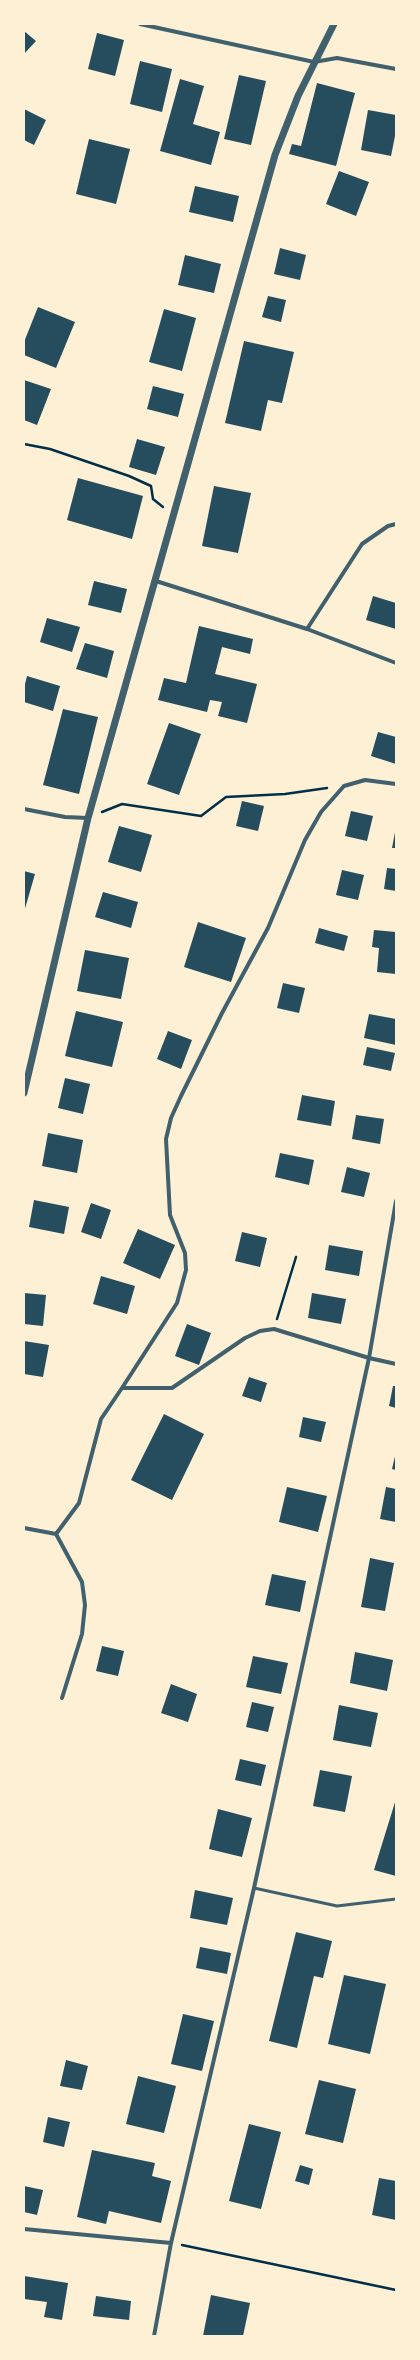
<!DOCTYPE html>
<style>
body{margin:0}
#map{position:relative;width:420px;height:2360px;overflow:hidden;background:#fdf0d5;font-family:Overpass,sans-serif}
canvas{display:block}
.frame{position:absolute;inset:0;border:25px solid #fdf0d5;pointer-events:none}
</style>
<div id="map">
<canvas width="420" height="2360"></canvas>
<div class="frame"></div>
</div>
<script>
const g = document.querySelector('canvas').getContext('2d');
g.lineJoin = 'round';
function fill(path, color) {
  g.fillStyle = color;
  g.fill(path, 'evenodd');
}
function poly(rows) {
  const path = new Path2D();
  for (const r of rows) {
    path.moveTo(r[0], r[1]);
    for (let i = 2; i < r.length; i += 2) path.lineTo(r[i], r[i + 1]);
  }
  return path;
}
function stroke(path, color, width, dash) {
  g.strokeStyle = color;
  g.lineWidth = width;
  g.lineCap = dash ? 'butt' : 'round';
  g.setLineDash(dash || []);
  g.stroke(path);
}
fill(poly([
 [24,31,36,41,24,54],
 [97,33,124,40,115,76,88,69],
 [140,61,172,69,162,112,130,104],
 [239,75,266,81,251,145,224,139],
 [180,79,204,86,193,124,220,132,211,165,160,151],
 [317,83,355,93,336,166,289,154,292,144,301,146],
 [24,109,46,120,34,145,24,140],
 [368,110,396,115,396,131,391,156,361,150],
 [89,139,130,149,116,204,76,194],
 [339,171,369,182,356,216,326,204],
 [195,186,239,196,233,222,189,212],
 [280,248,306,255,300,280,274,274],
 [185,255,221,264,214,293,178,285],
 [268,296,286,300,281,322,262,317],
 [38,307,75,322,56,368,24,355,24,342],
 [164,309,196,318,182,371,149,362],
 [244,341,294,352,282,403,268,400,261,431,225,423],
 [24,380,51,389,37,425,24,420],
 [153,386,184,394,178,417,147,409],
 [137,439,165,447,156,475,129,467],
 [78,478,143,496,132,539,67,520],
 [214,486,251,493,238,553,202,546],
 [94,581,127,589,121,613,88,605],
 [373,596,396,603,396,629,366,620],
 [47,618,80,627,72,652,40,642],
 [199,626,253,639,250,654,222,647,215,674,257,684,247,723,218,716,222,702,210,700,207,712,158,700,164,678,186,683],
 [85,643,114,651,107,678,76,669],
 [27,676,60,686,53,711,24,702,24,688],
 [63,709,98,717,79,794,43,785],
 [169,723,201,734,179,795,147,784],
 [378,732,396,737,396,764,371,756],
 [242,801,264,806,258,831,236,826],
 [351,811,373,816,367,841,345,836],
 [119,826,152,835,141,872,108,862],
 [396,827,396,848,392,848],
 [387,868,396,869,396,891,384,889],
 [342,870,364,875,358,900,336,895],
 [24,871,35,874,24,912],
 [103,892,138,902,131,928,95,917],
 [198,922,246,938,231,982,184,967],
 [319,928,348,936,344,951,315,943],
 [374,930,396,932,396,974,377,972,379,948,372,947],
 [85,950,129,958,121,999,77,991],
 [283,983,305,988,299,1013,277,1008],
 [76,1011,123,1022,112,1067,65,1056],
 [369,1014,396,1019,396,1045,364,1038],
 [168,1031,192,1040,181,1069,157,1059],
 [367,1047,395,1053,391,1071,363,1065],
 [65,1078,90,1084,83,1114,58,1108],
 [302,1095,335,1101,331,1126,297,1120],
 [356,1115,384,1119,380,1144,352,1139],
 [48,1133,83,1140,77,1173,42,1166],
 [280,1153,314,1160,309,1185,275,1177],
 [347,1167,370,1173,364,1197,341,1192],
 [34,1200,69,1207,64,1234,29,1227],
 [91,1203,111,1210,101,1239,81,1232],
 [138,1229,175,1245,160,1279,123,1263],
 [242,1232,267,1238,260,1267,235,1261],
 [329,1245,363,1251,359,1276,325,1270],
 [101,1276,135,1286,127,1314,93,1304],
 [24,1293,46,1295,43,1326,24,1324],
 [312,1293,346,1299,341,1324,308,1318],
 [187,1324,211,1333,199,1365,175,1356],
 [24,1341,49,1345,43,1377,24,1374],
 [249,1377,267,1383,261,1402,242,1396],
 [393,1386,396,1386,396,1408,389,1406],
 [164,1414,204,1434,172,1500,131,1480],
 [303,1417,326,1422,321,1442,299,1437],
 [396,1452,396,1470,392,1469],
 [287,1487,327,1496,318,1532,279,1522],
 [386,1487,396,1489,396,1522,380,1519],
 [370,1558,394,1563,385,1611,361,1607],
 [272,1574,306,1581,300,1612,265,1605],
 [102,1646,124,1651,118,1676,96,1671],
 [355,1652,393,1660,387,1691,350,1683],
 [253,1656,288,1663,281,1694,246,1687],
 [171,1684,197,1694,188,1722,161,1713],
 [252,1702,274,1707,268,1732,246,1727],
 [339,1705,378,1713,371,1747,333,1740],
 [240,1759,266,1765,261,1786,235,1780],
 [320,1770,352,1776,345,1812,313,1806],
 [396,1799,396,1876,374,1870],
 [218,1809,252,1818,242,1857,209,1849],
 [195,1890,233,1898,227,1925,190,1918],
 [296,1932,332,1941,323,1978,314,1976,297,2048,269,2041],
 [200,1947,231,1953,227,1974,196,1968],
 [344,1975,386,1984,370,2054,328,2044],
 [183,2014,214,2021,202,2071,171,2064],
 [66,2060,88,2066,82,2090,60,2086],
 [138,2076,176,2086,164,2133,126,2124],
 [319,2080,356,2089,343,2143,305,2134],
 [48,2117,70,2122,64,2147,43,2142],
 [249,2124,281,2132,261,2209,229,2201],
 [92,2150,155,2163,152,2176,171,2181,161,2223,109,2211,106,2224,77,2217],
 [300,2165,313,2169,309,2185,295,2181],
 [379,2178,396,2181,396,2220,372,2215],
 [24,2186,43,2190,37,2215,24,2212],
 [24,2276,68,2283,62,2320,44,2317,47,2302,24,2299],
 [211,2295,250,2303,243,2336,203,2336],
 [96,2296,131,2301,129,2320,93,2316]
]), '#264d5e');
stroke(poly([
 [24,444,50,449,129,476,151,486,153,499,163,507],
 [102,812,122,804,201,816,226,797,285,794,327,788],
 [277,1319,296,1257],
 [182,2245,396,2290]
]), '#003049', 2.5);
stroke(poly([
 [254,1888,337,1906,396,1899]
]), '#3f606c', 3);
stroke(poly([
 [140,24,314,62,337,58,396,69],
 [156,581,307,629,396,663],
 [307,629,362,544,388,526,396,524],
 [24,809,65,817,88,818],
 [122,1388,177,1303,186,1270,185,1253,170,1215,166,1139,171,1118,181,1096,222,1013,268,928,305,840,321,812,344,786,365,780,396,784],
 [24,1528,56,1534,82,1582,85,1605,82,1634,62,1698],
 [56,1534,79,1503,101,1419,122,1388,172,1388,245,1338,260,1331,274,1329,369,1358,396,1364],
 [24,2229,171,2243],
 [154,2336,171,2243,254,1888,369,1358,396,1201]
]), '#3f606c', 4);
stroke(poly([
 [24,1093,88,818,275,155,298,96,334,24]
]), '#3f606c', 7);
</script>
